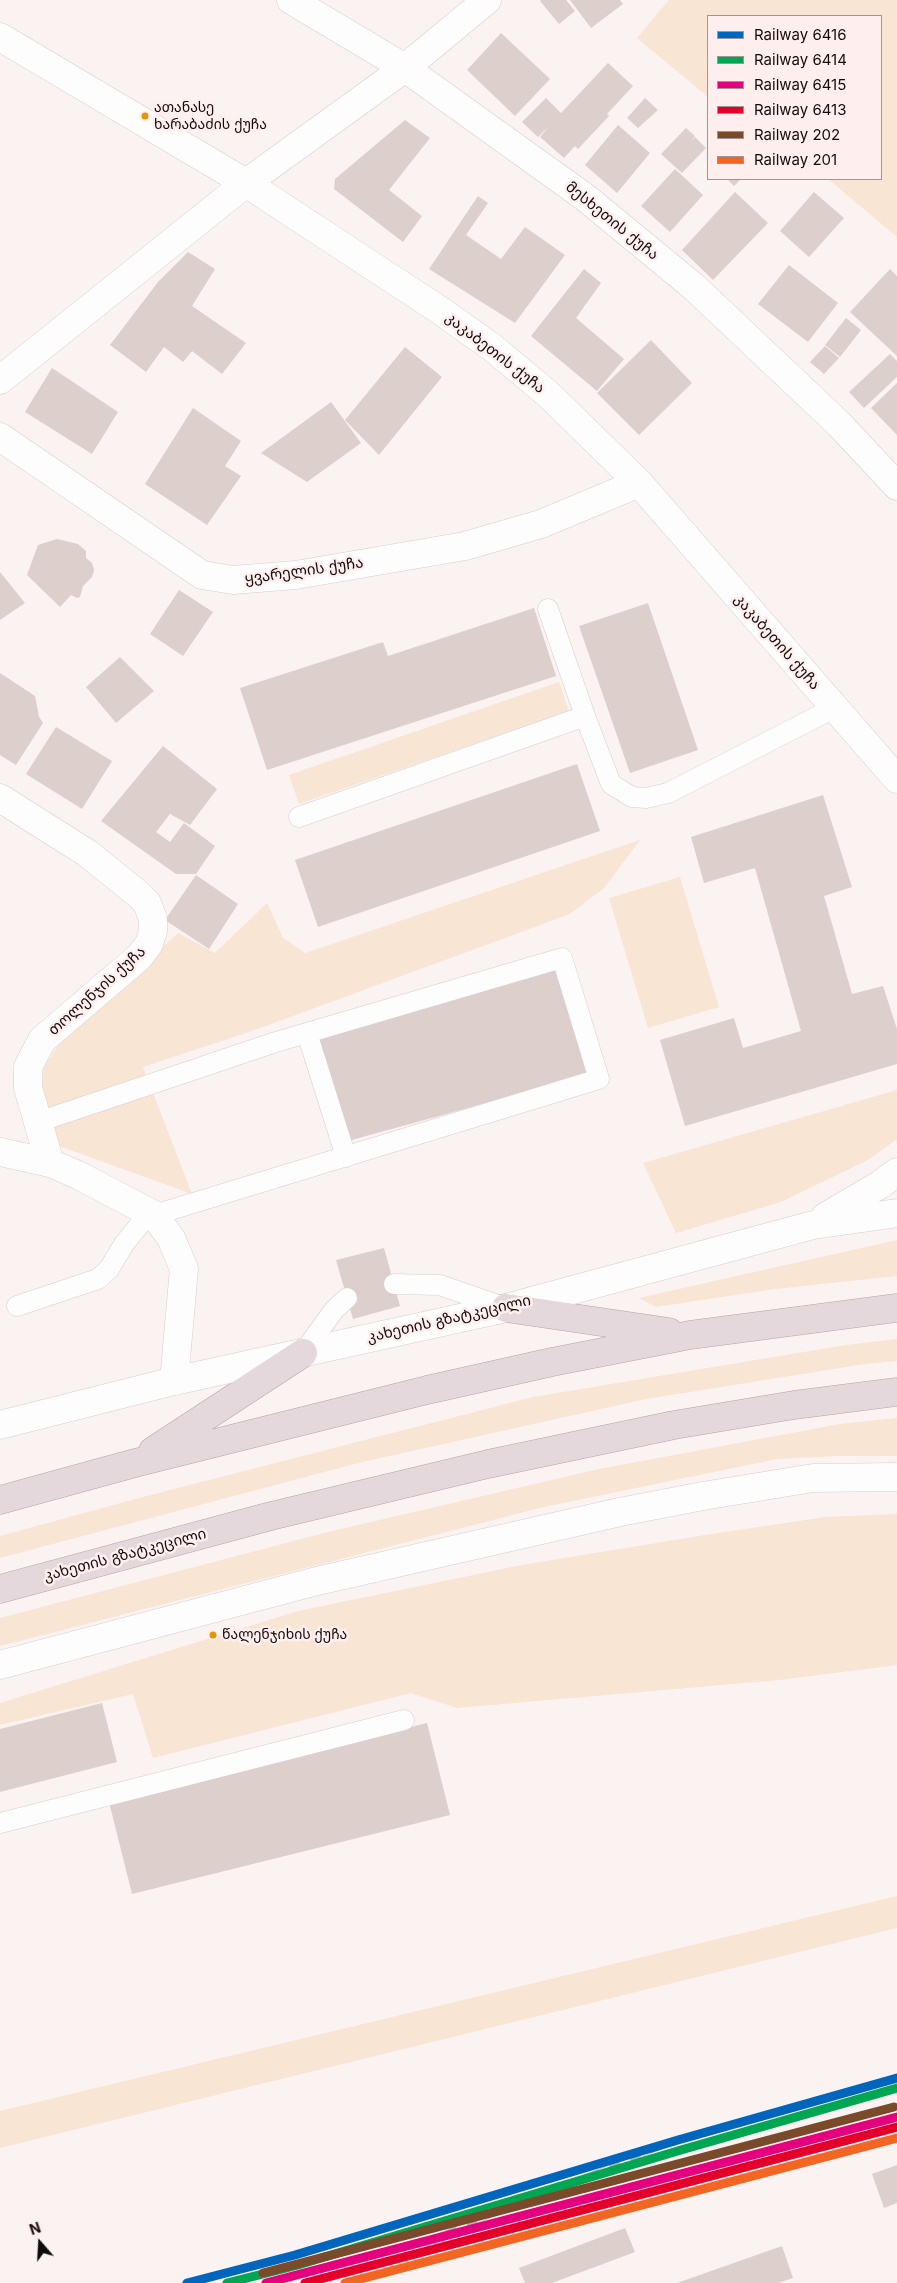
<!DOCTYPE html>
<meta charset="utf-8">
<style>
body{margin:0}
#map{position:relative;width:897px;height:2283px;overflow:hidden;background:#fbf2f2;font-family:Inter,sans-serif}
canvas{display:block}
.legend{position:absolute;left:707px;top:15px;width:175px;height:165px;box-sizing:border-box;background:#fee;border:1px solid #a09494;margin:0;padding:6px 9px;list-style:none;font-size:15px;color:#110c0c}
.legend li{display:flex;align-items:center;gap:10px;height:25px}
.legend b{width:25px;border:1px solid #a09494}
.north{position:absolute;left:15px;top:2218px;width:50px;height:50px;-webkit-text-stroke:4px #fee;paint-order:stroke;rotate:341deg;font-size:14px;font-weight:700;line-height:20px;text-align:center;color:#110c0c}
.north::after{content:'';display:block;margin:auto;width:18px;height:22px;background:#110c0c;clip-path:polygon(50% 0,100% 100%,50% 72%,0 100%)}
</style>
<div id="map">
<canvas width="897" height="2283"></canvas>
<ul class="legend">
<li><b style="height:6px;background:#0065bd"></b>Railway 6416</li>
<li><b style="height:6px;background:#00a651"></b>Railway 6414</li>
<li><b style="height:6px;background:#e5007d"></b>Railway 6415</li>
<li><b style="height:6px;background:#e4002b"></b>Railway 6413</li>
<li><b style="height:6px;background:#7a4b2a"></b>Railway 202</li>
<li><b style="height:6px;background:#f26522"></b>Railway 201</li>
</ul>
<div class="north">N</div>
</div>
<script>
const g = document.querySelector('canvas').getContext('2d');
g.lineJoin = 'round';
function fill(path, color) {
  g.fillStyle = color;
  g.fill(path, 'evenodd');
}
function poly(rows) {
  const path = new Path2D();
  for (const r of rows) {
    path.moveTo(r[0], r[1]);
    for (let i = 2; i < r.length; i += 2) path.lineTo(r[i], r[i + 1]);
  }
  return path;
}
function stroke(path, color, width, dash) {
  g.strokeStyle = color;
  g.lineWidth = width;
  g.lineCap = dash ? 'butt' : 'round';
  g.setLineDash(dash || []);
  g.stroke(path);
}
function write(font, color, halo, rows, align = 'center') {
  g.font = font + ' Inter,"Noto Sans Georgian",sans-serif';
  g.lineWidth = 5;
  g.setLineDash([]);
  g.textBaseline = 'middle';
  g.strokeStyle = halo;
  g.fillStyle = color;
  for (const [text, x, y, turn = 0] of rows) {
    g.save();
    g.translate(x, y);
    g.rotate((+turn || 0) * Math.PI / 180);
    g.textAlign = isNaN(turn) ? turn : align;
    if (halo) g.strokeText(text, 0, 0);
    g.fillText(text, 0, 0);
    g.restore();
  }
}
fill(poly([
 [669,0,897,0,897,237,828,179,881,179,881,16,708,16,708,97,637,38],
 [559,682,569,711,299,804,289,775],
 [640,840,605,887,570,914,255,1030,143,1067,192,1194,59,1146,41,1103,44,1067,59,1044,178,933,215,953,267,903,283,938,305,953],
 [680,877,719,1007,648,1028,609,898],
 [897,1090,897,1139,868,1160,781,1202,676,1233,643,1163],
 [897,1240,897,1276,775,1289,656,1307,639,1298],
 [897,1339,897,1361,865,1364,646,1399,362,1462,0,1558,0,1536,139,1498,533,1397,846,1345],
 [897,1418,897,1456,840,1456,777,1459,544,1507,0,1646,0,1618,328,1532,599,1469,840,1424],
 [897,1514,897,1665,779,1680,457,1708,411,1693,153,1758,133,1694,0,1725,0,1703,298,1611,522,1565,705,1535,825,1517],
 [897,1896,897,1928,0,2148,0,2111]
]), '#f8e5d4');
fill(poly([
 [541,0,566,0,575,11,559,24,540,1],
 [570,0,620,0,623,4,591,28],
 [501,33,550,79,515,116,467,70],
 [608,63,633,86,607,114,609,116,578,149,575,146,564,158,540,137,549,126,538,137,522,122,546,98,561,113],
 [645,98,658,110,638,128,627,118],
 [405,120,430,138,389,190,422,216,403,242,334,189,335,179],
 [618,125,650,153,617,193,585,165],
 [686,128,695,136,690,142,695,137,706,148,682,173,661,154],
 [675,169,703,195,670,232,641,206],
 [727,179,741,179,734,186],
 [735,192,768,223,713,280,682,250],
 [814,192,844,218,809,257,780,231],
 [478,196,488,203,466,235,501,259,525,227,565,255,515,323,429,269],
 [188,252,215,269,192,306,246,343,222,374,192,351,183,362,164,347,146,372,110,345,158,282],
 [789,265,838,303,808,342,758,304],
 [584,269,601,283,576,318,624,359,597,391,531,336],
 [890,269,897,276,897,356,850,312],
 [846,318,861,330,840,357,825,345],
 [651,340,692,383,639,435,597,393],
 [825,346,839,358,824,374,810,362],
 [405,347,442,377,379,455,345,420],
 [890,354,897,361,897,377,864,408,849,392],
 [52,368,118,412,92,454,25,412],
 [897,383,897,435,871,408],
 [331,402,361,443,307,482,261,453],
 [193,408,241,441,225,466,241,476,207,525,145,484],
 [57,539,78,544,86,551,86,558,92,563,94,570,92,577,83,586,80,597,77,598,71,595,60,607,27,575,38,545],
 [0,572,25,603,0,620],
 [179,590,213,612,183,656,150,634],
 [648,603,698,750,630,773,579,626],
 [534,608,556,676,267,770,240,688,383,642,388,656],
 [120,657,154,691,116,723,86,687],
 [0,673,35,696,39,717,43,723,16,765,0,755],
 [56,727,112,761,82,809,26,774],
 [163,746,217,789,190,825,170,814,156,832,170,842,184,823,215,846,196,874,176,874,101,821],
 [577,764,600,831,318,927,295,860],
 [823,795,852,887,824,896,852,994,883,986,897,1029,897,1064,685,1126,660,1040,734,1018,743,1048,801,1031,755,868,704,883,691,837],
 [196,875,238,904,209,949,165,920],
 [559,968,588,1075,348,1141,318,1034],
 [384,1248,400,1306,353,1319,336,1260],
 [102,1703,117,1762,0,1792,0,1729],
 [427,1723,450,1815,132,1894,109,1802],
 [897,2165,897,2203,884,2208,872,2174],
 [625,2228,635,2252,552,2283,525,2283,519,2268],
 [782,2246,793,2278,778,2283,677,2283]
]), '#ddcfcc');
const lane = poly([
 [548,609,585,716],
 [299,817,585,716,611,784,632,797,646,798,668,793,834,708],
 [307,1033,346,1157],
 [38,1122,276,1042,562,958,599,1079,154,1215],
 [394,1284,440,1285,506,1308],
 [17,1306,98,1279,109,1269,124,1244,149,1213],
 [303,1353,334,1310,347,1298],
 [0,1823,404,1720]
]);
const street = poly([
 [291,0,405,68,586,198,694,287,839,424,897,486],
 [0,380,246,183],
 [0,437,202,575,233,580,296,575,465,546,541,524,639,483],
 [0,798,87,853,138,894,147,903,153,919,153,931,149,944,139,957,42,1040,28,1067,28,1088,50,1163],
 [0,1152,50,1163,78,1175,154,1215,171,1238,184,1269,174,1381]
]);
const secondary = poly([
 [0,37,246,183,441,311,493,348,549,395,639,483,897,779],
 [246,183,405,68,487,0],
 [825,1217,881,1184,897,1172],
 [0,1425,174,1381,506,1308,813,1225,897,1213],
 [0,1665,317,1581,620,1512,703,1496,813,1478,897,1477]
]);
const highway = poly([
 [506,1308,669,1332],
 [153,1451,303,1353],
 [0,1500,135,1463,427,1390,552,1362,690,1335,897,1308],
 [0,1589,271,1516,488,1464,674,1425,794,1405,897,1392]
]);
stroke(lane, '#d5cece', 21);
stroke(street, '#d5cece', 29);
stroke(secondary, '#d5cece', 29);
stroke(highway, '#b5a3a9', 29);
stroke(lane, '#fefdfd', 20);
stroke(street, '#fefdfd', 28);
stroke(secondary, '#fefdfd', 28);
stroke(highway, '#e5d8dd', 28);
const rail = poly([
 [436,2237,678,2140]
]);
stroke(rail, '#b6b4b4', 5.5);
stroke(rail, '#fee', 4, [11]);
stroke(poly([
 [187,2283,295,2255,678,2140,897,2078]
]), '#0065bd', 9);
stroke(poly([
 [227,2283,298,2265,681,2150,897,2088]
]), '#00a651', 9);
stroke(poly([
 [266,2283,897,2117]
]), '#e5007d', 9);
stroke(poly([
 [305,2283,897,2127]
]), '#e4002b', 9);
stroke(poly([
 [263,2273,894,2107]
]), '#7a4b2a', 9);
stroke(poly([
 [345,2283,897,2138]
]), '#f26522', 9);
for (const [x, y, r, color] of [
 [145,116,4.5,"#e09701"],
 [213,1635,4.5,"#e09701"]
]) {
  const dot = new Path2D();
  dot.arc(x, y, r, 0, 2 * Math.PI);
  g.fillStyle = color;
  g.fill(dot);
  stroke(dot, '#fee', 2);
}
write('14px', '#110c0c', '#fee', [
 ["ათანასე",154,108],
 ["ხარაბაძის ქუჩა",154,125],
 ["წალენჯიხის ქუჩა",222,1635]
], 'left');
write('15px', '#110c0c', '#fee', [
 ["მესხეთის ქუჩა",612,221,39],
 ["კაკაბეთის ქუჩა",495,353,38],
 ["ყვარელის ქუჩა",304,571,-8],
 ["კაკაბეთის ქუჩა",777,642,49],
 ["თოლენჯის ქუჩა",97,991,-42],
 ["კახეთის გზატკეცილი",449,1319,-13],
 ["კახეთის გზატკეცილი",125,1555,-15]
]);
</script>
